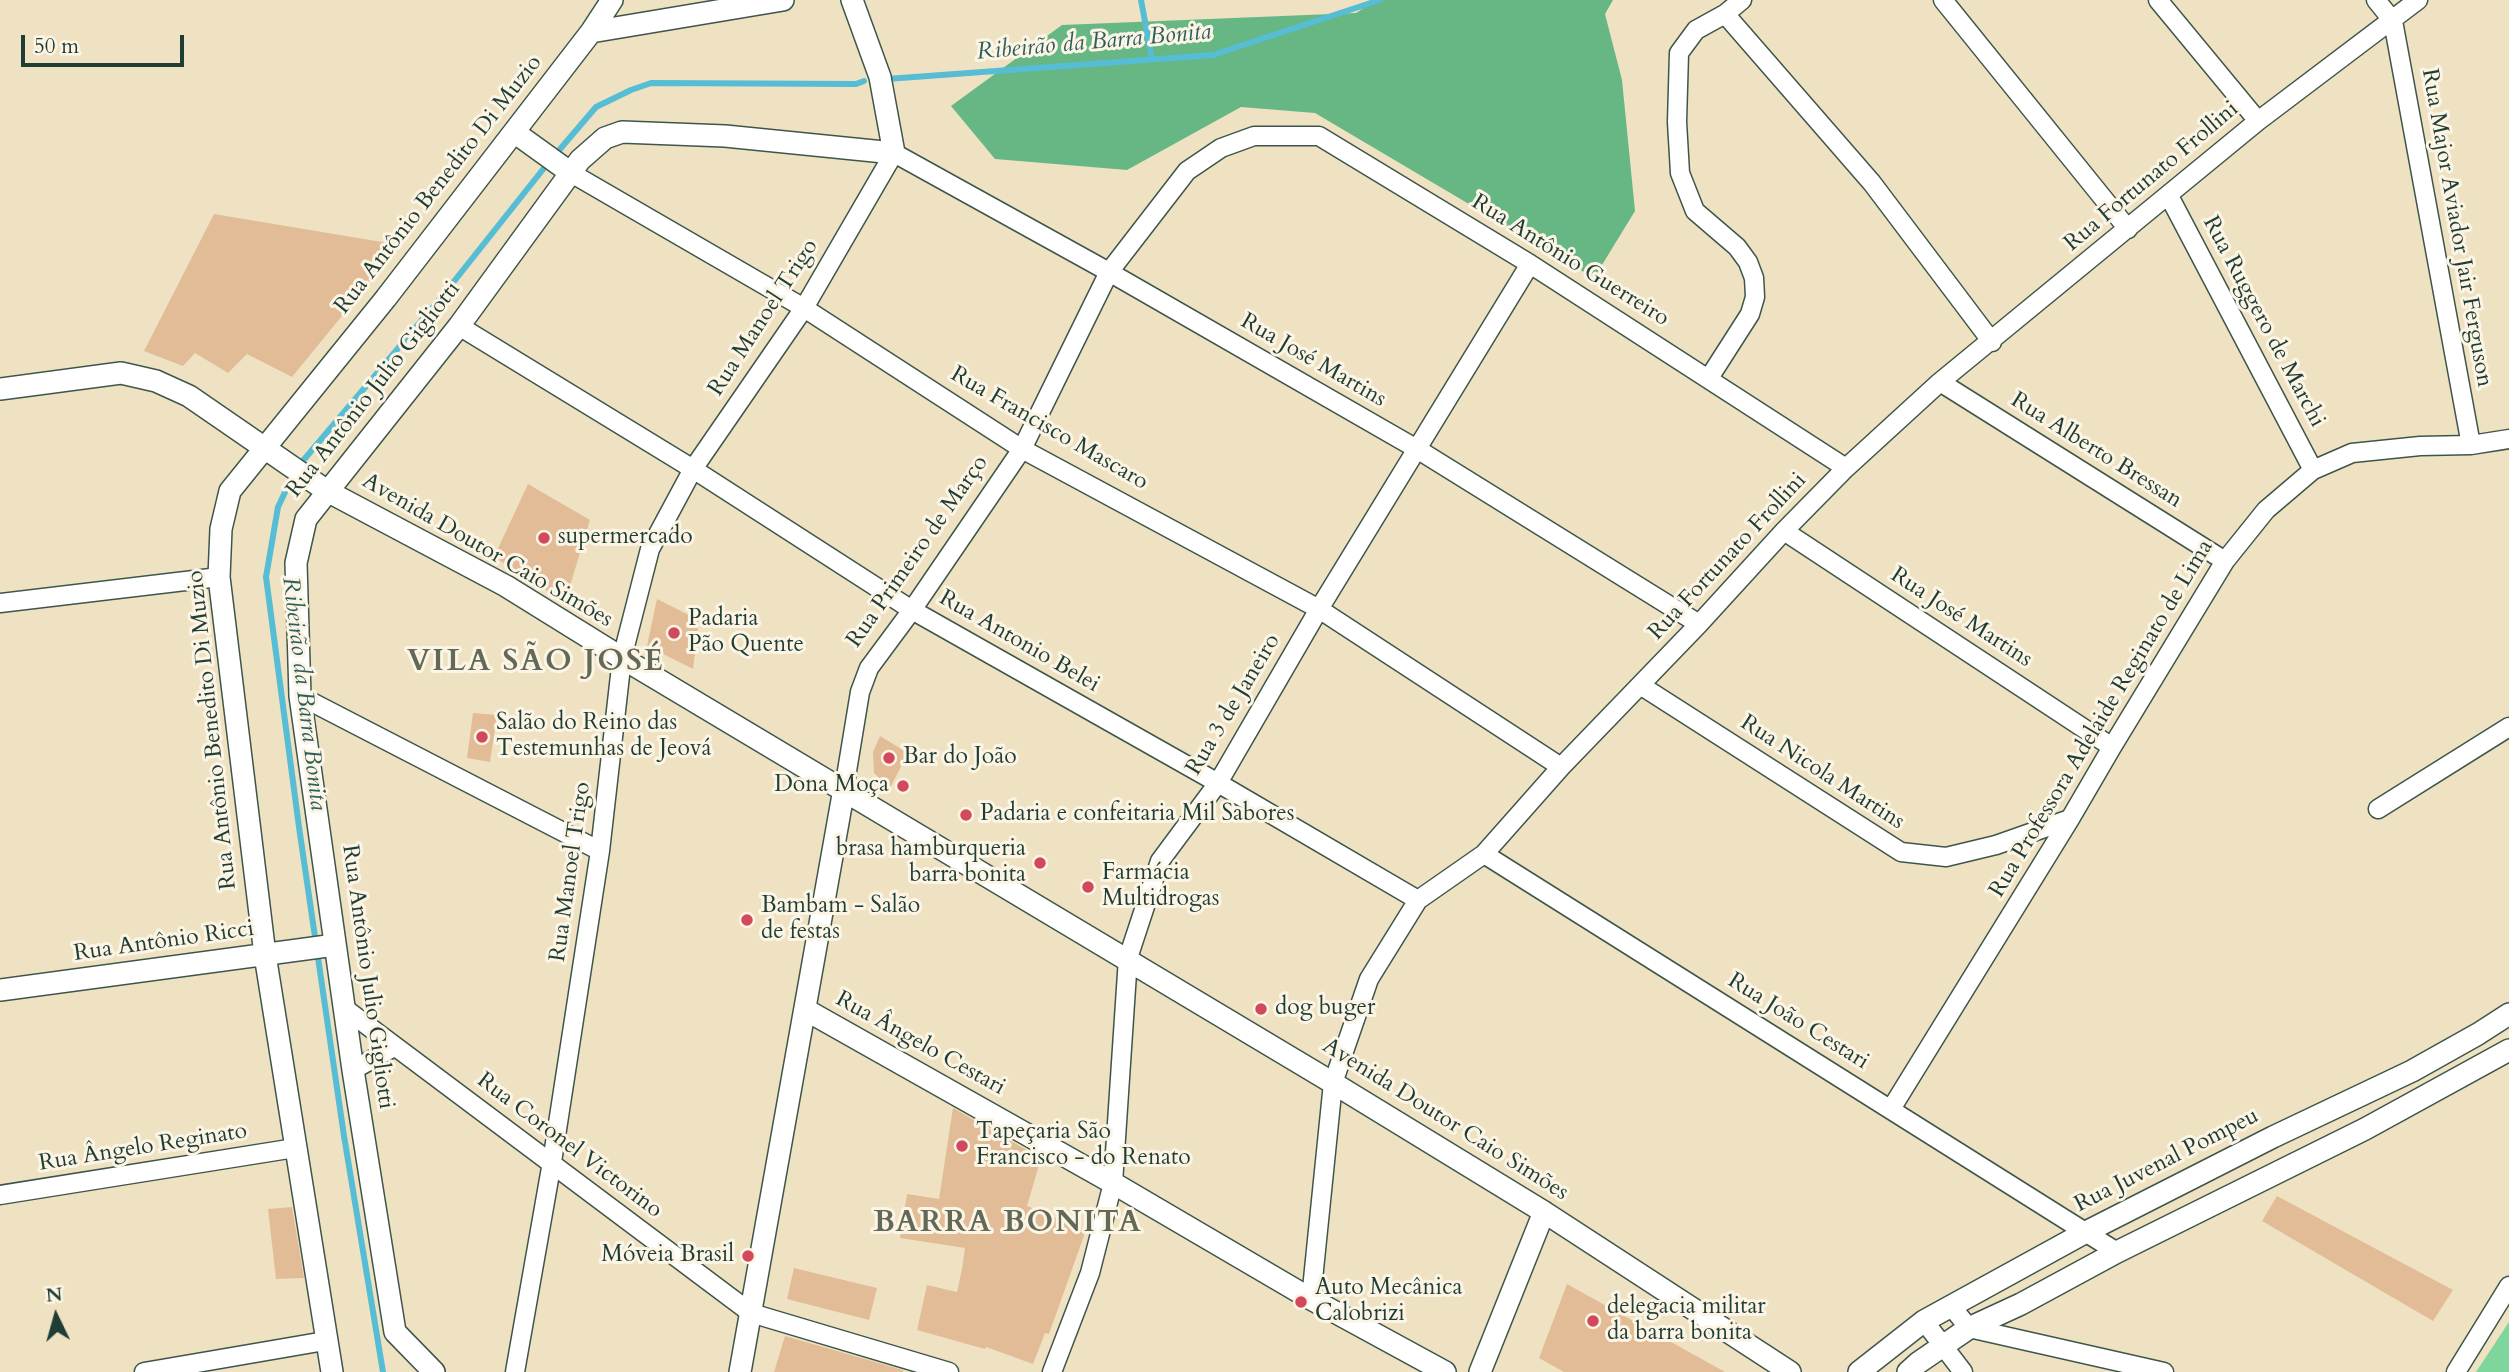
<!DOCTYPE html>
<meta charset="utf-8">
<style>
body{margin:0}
#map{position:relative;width:2509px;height:1372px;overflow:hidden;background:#efe2c2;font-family:Cardo,serif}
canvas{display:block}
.north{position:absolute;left:21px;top:1281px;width:70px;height:70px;-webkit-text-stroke:5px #fcf5e5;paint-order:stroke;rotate:355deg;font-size:19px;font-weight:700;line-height:28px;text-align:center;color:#1f3d34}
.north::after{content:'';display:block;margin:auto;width:24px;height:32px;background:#1f3d34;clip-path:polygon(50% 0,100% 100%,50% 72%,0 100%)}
.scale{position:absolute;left:21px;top:35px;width:163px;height:32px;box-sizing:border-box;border:4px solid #1f3d34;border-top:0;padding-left:9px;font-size:21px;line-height:24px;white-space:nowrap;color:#1f3d34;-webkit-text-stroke:5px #fcf5e5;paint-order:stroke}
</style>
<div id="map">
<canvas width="2509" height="1372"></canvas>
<div class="north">N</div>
<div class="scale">50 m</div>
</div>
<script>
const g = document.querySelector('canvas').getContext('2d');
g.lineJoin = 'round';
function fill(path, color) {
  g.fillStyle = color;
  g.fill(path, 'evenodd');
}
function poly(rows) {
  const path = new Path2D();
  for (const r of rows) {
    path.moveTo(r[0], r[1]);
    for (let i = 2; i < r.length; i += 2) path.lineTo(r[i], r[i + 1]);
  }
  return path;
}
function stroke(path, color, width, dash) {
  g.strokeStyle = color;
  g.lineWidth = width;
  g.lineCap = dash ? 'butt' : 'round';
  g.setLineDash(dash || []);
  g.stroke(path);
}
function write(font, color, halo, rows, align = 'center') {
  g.font = font + ' Cardo,serif';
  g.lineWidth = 6;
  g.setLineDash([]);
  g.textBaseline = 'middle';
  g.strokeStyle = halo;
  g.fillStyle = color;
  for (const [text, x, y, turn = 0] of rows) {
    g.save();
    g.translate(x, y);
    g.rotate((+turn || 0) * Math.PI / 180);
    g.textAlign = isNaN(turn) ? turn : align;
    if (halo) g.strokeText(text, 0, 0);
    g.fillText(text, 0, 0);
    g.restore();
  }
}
fill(poly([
 [2509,1322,2509,1372,2476,1372]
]), '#7ed69c');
fill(poly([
 [1376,0,1613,0,1605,14,1622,80,1635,211,1594,278,1315,113,1241,107,1127,170,995,159,951,106,1062,25,1356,13]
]), '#66b784');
stroke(poly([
 [1141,0,1152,59],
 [887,79,1213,55,1380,0],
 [555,155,596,107,631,90,651,83,856,84,864,81],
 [383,1372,344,1136,299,827,266,577,278,507,296,469,444,294,548,163]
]), '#56bdd4', 6);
fill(poly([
 [214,214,400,245,292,377,247,354,228,373,195,353,183,366,144,351],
 [528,484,590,520,565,602,494,557],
 [657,599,699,620,693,669,647,646],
 [473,713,497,715,490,762,467,758],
 [880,736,908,753,890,788,874,773,873,752],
 [953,1108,1041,1158,1027,1206,1086,1230,1049,1334,1045,1333,1033,1364,986,1347,985,1349,917,1330,927,1285,957,1292,962,1269,965,1248,900,1238,907,1194,939,1199],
 [2277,1196,2453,1290,2433,1321,2262,1221],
 [292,1207,304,1278,276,1279,268,1209],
 [794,1268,877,1288,869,1320,787,1299],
 [1567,1284,1725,1372,1564,1372,1539,1358],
 [785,1336,903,1370,903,1372,774,1372]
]), '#e2bc97');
const minor = poly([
 [1943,0,2128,229],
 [2158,0,2258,121],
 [2376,0,2393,21,2471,445],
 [1725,14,1872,183,1992,342],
 [571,173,804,308,1022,449,1319,609,1561,767],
 [2169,196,2313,470],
 [459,326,693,469,912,610,1218,783,1418,900],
 [1709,378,1750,314,1755,297,1754,278,1748,262,1737,247,1695,211,1680,173,1677,122,1679,53,1696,30,1725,14,1742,0],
 [1940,382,2225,561],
 [1784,531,2112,747],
 [0,603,219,577],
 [1640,685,1901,852,1946,857,1996,845,2070,819],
 [300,696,600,851],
 [844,789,860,692,869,668,912,610,1022,449,1109,272,1187,171,1221,148,1254,136,1319,136,1530,264,1846,468],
 [2378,809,2509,727],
 [1484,854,2117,1252],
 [344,1008,751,1313,949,1372],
 [353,1070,394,1047],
 [1891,1109,2070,819,2112,747,2225,561,2266,510,2313,470,2352,453,2420,446,2471,445,2509,439],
 [0,1195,295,1148],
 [1311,1299,1333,1083,1369,979,1418,900,1484,854,1561,767,1699,624,1784,531,1846,468,1940,382,2258,121,2418,0],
 [1951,1306,1969,1328,2164,1372],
 [1924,1321,1963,1372],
 [144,1372,325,1341],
 [515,1372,552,1162,600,851,622,658,650,549,693,469,804,308,894,153,1109,272,1417,449,1699,624],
 [1052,1372,1090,1273,1113,1183,1128,958,1160,861,1218,783,1319,609,1530,264],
 [2456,1372,2509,1286]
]);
const tertiary = poly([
 [591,32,783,0],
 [514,132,571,173],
 [0,389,121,373,156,381,189,396,327,491,506,586,622,658,1333,1083,1544,1212,1790,1372],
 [0,990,335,945],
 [806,1010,1113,1183,1311,1299,1445,1372],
 [332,1372,265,955,219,577,221,529,230,491,386,298,591,32,612,0],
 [434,1372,395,1332,353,1070,300,696,296,563,306,519,459,326,580,160,605,138,622,132,725,136,894,153,880,77,852,0],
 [740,1372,844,789],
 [1480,1372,1544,1212],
 [1859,1372,1924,1321,2086,1232,2273,1137,2412,1071,2478,1034,2509,1014],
 [1908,1372,1918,1363,1969,1328,2021,1304,2117,1252,2365,1129,2509,1050]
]);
stroke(minor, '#3e5649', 21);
stroke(tertiary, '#3e5649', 24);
stroke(minor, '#fff', 18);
stroke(tertiary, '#fff', 21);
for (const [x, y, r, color] of [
 [544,538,7,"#d1495b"],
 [674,633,7,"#d1495b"],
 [482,737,7,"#d1495b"],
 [889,758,7,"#d1495b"],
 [903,786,7,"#d1495b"],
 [966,815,7,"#d1495b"],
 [1040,863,7,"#d1495b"],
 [1088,887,7,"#d1495b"],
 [747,920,7,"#d1495b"],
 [1261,1009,7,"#d1495b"],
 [962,1146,7,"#d1495b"],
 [748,1256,7,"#d1495b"],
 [1301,1302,7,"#d1495b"],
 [1593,1321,7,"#d1495b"]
]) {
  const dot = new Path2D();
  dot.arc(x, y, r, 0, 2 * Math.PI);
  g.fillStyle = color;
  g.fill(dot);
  stroke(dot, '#fcf5e5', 2.5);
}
write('23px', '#1f3d34', '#fcf5e5', [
 ["Rua Fortunato Frollini",2152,177,-40],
 ["Rua Antônio Benedito Di Muzio",439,185,-52],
 ["Rua Major Aviador Jair Ferguson",2456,228,80],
 ["Rua Antônio Guerreiro",1570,261,32],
 ["Rua Manoel Trigo",764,318,-57],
 ["Rua Ruggero de Marchi",2263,322,62],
 ["Rua José Martins",1313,361,30],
 ["Rua Antônio Julio Gigliotti",374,390,-52],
 ["Rua Francisco Mascaro",1049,429,30],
 ["Rua Alberto Bressan",2096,451,32],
 ["Avenida Doutor Caio Simões",487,551,30],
 ["Rua Primeiro de Março",918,552,-55],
 ["Rua Fortunato Frollini",1728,557,-47],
 ["Rua José Martins",1961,618,33],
 ["Rua Antonio Belei",1019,642,30],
 ["Rua 3 de Janeiro",1234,705,-59],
 ["Rua Professora Adelaide Reginato de Lima",2102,719,-59],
 ["Rua Antônio Benedito Di Muzio",213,730,-96],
 ["Rua Nicola Martins",1822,773,33],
 ["Rua Manoel Trigo",571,872,-82],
 ["Rua Antônio Ricci",164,942,-8],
 ["Rua Antônio Julio Gigliotti",367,977,82],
 ["Rua João Cestari",1798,1022,32],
 ["Rua Ângelo Cestari",920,1044,29],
 ["Avenida Doutor Caio Simões",1445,1120,32],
 ["Rua Coronel Victorino",569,1146,37],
 ["Rua Ângelo Reginato",143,1148,-9],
 ["Rua Juvenal Pompeu",2167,1161,-27]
]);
write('23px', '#1f3d34', '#fcf5e5', [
 ["supermercado",558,538],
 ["Padaria",688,620],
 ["Pão Quente",688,646],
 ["Salão do Reino das",496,724],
 ["Testemunhas de Jeová",496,750],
 ["Bar do João",903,758],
 ["Dona Moça",889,786,"right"],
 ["Padaria e confeitaria Mil Sabores",980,815],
 ["brasa hamburqueria",1026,850,"right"],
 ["barra bonita",1026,876,"right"],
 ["Farmácia",1102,874],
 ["Multidrogas",1102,900],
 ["Bambam - Salão",761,907],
 ["de festas",761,933],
 ["dog buger",1275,1009],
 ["Tapeçaria São",976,1133],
 ["Francisco - do Renato",976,1159],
 ["Móveia Brasil",734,1256,"right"],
 ["Auto Mecânica",1315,1289],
 ["Calobrizi",1315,1315],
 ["delegacia militar",1607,1308],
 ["da barra bonita",1607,1334]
], 'left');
write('italic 24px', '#2d5d5c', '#fcf5e5', [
 ["Ribeirão da Barra Bonita",1094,43,-5],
 ["Ribeirão da Barra Bonita",303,694,83]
]);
g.letterSpacing = '2px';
write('bold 30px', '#636957', '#fcf5e5', [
 ["VILA SÃO JOSÉ",536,663],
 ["BARRA BONITA",1008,1224]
]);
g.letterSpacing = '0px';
</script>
